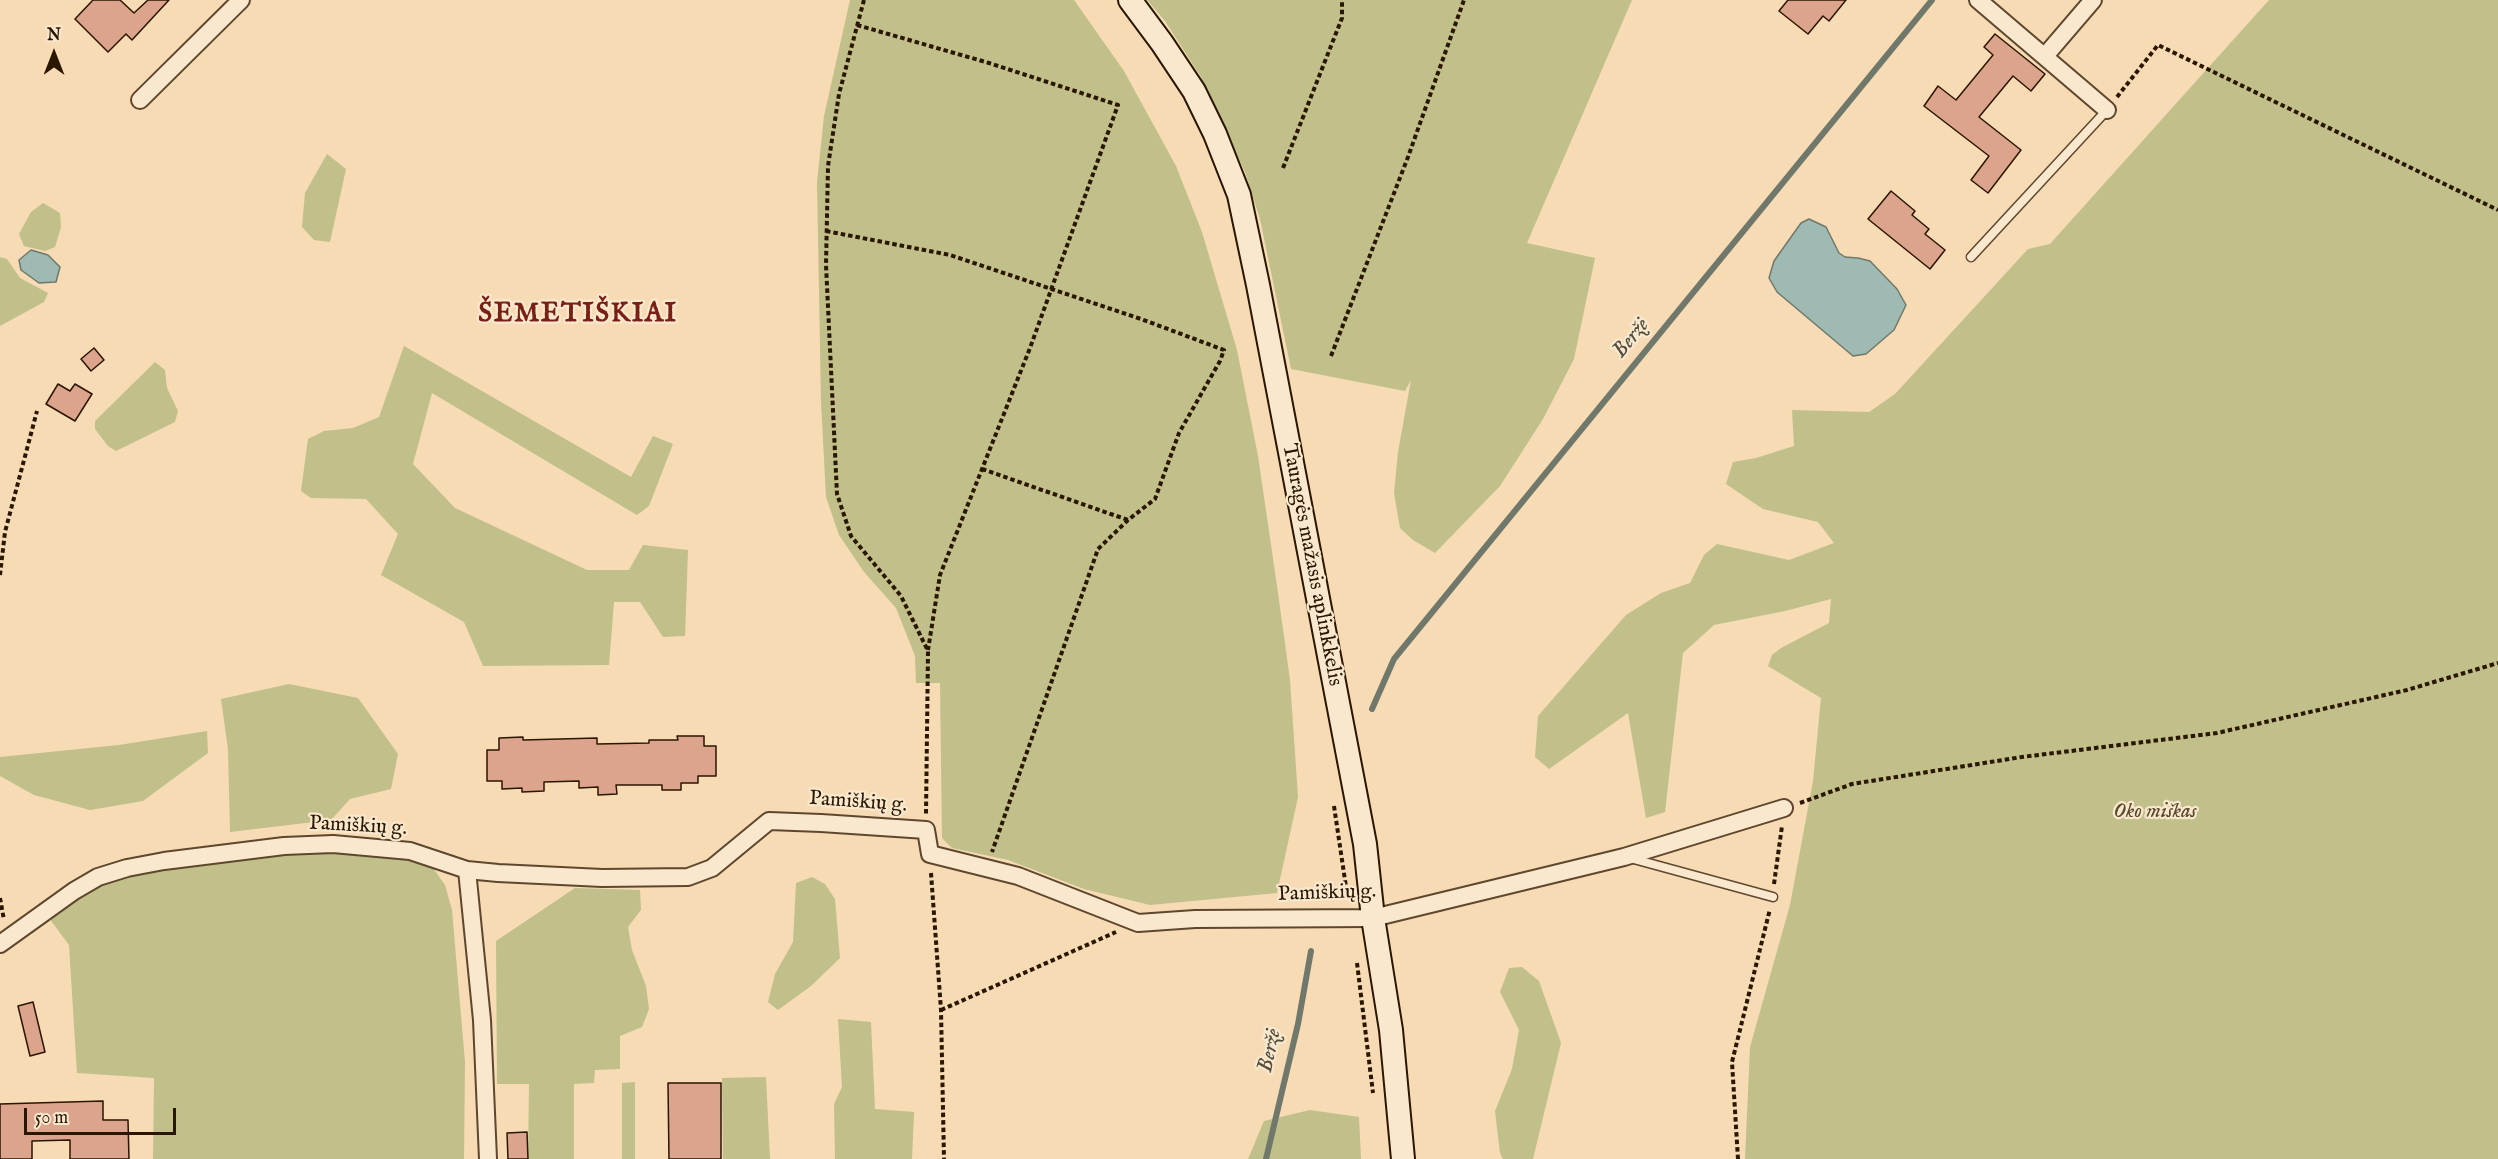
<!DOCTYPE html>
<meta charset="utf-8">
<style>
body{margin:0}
#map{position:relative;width:2498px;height:1159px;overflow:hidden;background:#f6dbb4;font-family:"IM FELL English",serif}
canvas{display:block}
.north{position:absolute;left:24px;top:24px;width:60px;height:60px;-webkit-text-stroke:4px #f9e8ce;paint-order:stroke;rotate:0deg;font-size:16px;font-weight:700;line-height:24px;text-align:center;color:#2b1600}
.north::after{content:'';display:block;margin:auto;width:21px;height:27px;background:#2b1600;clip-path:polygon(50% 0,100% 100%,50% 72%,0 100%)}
.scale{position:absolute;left:24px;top:1108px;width:152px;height:27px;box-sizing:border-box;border:3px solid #2b1600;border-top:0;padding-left:8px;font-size:18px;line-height:21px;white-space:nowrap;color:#2b1600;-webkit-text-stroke:4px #f9e8ce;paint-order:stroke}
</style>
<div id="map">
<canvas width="2498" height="1159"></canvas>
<div class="north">N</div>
<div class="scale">50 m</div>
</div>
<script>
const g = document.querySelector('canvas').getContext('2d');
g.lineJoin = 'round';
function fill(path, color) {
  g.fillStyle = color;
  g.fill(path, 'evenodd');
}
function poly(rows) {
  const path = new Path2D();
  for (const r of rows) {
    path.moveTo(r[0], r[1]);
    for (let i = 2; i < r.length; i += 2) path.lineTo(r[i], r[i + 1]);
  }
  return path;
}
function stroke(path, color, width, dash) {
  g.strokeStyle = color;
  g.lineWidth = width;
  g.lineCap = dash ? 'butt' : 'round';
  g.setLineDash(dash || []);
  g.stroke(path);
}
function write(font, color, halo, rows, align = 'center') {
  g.font = font + ' "IM FELL English",serif';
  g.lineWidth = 4.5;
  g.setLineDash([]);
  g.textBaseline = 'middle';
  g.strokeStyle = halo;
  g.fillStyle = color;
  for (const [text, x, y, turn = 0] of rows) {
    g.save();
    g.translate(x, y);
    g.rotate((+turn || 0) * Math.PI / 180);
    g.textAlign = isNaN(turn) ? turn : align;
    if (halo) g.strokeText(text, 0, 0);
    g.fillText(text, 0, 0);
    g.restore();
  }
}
fill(poly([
 [850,0,1074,0,1124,71,1176,166,1202,232,1237,350,1258,456,1277,586,1290,680,1298,797,1277,893,1150,905,1084,889,1008,860,952,848,942,838,940,683,916,683,915,656,896,608,864,572,839,535,826,497,821,402,817,182,824,116],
 [1147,0,1632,0,1527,243,1595,258,1574,359,1543,419,1500,486,1435,553,1413,540,1400,528,1394,493,1398,452,1411,380,1405,391,1291,369,1260,219,1245,172,1201,77,1165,21],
 [2269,0,2498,0,2498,1159,1745,1159,1750,1047,1790,905,1813,781,1821,698,1768,666,1772,655,1781,648,1829,623,1831,599,1785,611,1714,625,1683,653,1665,812,1646,818,1628,713,1549,769,1535,757,1538,716,1626,615,1661,593,1690,583,1704,555,1717,544,1789,560,1834,543,1818,522,1763,509,1726,484,1733,462,1756,458,1794,446,1792,410,1869,412,1895,394,2028,249,2050,244],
 [327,154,346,169,330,242,314,240,302,227,305,193],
 [43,203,60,213,61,227,55,247,45,251,24,246,19,234,31,212],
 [0,257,7,259,20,278,48,293,44,302,0,326],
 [404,346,631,477,653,436,673,444,649,506,637,515,432,393,413,464,455,508,587,570,629,570,643,545,688,550,685,636,663,637,640,602,614,602,609,665,483,666,464,622,381,575,398,534,366,499,311,498,301,491,308,439,324,431,353,428,379,417],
 [155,362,165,370,167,388,178,411,175,422,116,451,108,446,95,429,95,421],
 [289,684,358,698,398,754,391,789,350,799,331,820,230,832,228,749,221,699],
 [207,731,208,753,143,801,90,810,34,795,0,776,0,757,119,745],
 [270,852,400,852,431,865,445,885,452,910,465,1062,464,1159,153,1159,154,1078,77,1073,69,945,49,918,113,876],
 [812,877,825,884,835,899,840,958,811,986,778,1010,768,1002,775,974,793,942,796,883],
 [575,888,640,890,641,910,628,927,632,950,646,986,649,1009,642,1027,620,1036,620,1069,595,1070,594,1083,574,1084,574,1159,528,1159,529,1084,497,1084,496,941],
 [1522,967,1539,981,1561,1043,1533,1159,1503,1159,1500,1153,1495,1111,1512,1069,1519,1030,1500,992,1509,968],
 [838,1019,871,1022,875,1109,914,1112,912,1159,835,1159,834,1104,842,1087],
 [766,1077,770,1159,723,1159,722,1078],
 [635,1082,635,1159,622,1159,622,1083],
 [1310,1110,1359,1117,1361,1159,1248,1159,1264,1121]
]), '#c1bf8a');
const water = poly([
 [1809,219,1826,227,1839,253,1845,257,1858,258,1870,261,1897,289,1906,305,1894,330,1866,354,1853,356,1777,292,1769,278,1774,261,1801,223,1809,219],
 [31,250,48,255,60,267,56,282,39,283,21,270,19,260,31,250]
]);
fill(water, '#9ebab3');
stroke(water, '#70786b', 1.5);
stroke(poly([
 [1372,709,1394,659,1932,0],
 [1266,1159,1298,1024,1311,951]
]), '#70786b', 6);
const building = poly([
 [93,0,120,0,134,13,148,0,169,0,132,40,126,34,108,52,75,19,93,0],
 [1788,0,1846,0,1829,21,1823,16,1808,34,1779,11,1788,0],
 [1995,34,2045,74,2031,91,2013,76,1979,117,2021,150,1988,193,1971,180,1989,156,1924,106,1938,86,1956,100,1993,55,1984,47,1995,34],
 [1891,191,1915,211,1912,215,1929,229,1925,234,1945,250,1930,269,1868,219,1891,191],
 [94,348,104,360,91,371,81,359,94,348],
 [58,384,70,391,75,384,92,394,75,421,46,404,58,384],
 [677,736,704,736,704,746,716,746,716,776,698,776,698,783,681,783,681,790,662,790,662,785,616,785,617,794,598,795,598,787,579,788,579,781,544,782,544,791,522,792,522,788,502,789,502,781,487,781,487,750,499,750,499,738,523,737,523,740,597,738,597,744,649,743,649,740,678,740,677,736],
 [33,1002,45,1052,30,1056,18,1006,33,1002],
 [668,1083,721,1083,721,1159,669,1159,668,1083],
 [103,1101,103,1120,128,1120,129,1159,70,1159,70,1140,32,1141,32,1159,0,1159,0,1104,103,1101],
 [527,1132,528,1159,508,1159,507,1133,527,1132]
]);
fill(building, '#dca38d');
stroke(building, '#2b1600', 1.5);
const service = poly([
 [1971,257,2107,110],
 [1630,858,1773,897]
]);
const minor = poly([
 [1978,0,2107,110],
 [2045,56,2093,0],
 [140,100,241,0],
 [467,870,482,1020,488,1159],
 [0,944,74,891,98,877,127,868,164,861,284,846,333,844,410,851,467,870,498,873,602,878,688,877,712,868,769,821,821,823,926,830,930,854,1018,876,1138,923,1195,919,1373,918,1624,857,1784,808]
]);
const secondary = poly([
 [1130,0,1162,43,1194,91,1215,134,1239,195,1258,285,1365,844,1373,918,1391,1030,1403,1159]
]);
stroke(service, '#5e472d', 11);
stroke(minor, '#5e472d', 20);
stroke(secondary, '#2b1600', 26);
stroke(poly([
 [864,0,839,94,828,166,826,265,837,494,851,536,901,596,928,651,926,814],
 [857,25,989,63,1118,105,1030,348,940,575,928,650],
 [2117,97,2158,45,2498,210],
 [1283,168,1342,18,1342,0],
 [826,231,950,255,1141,319,1224,350,1220,361,1179,433,1155,499,1128,520,1098,549,992,852],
 [1331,356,1408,157,1464,0],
 [982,469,1128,520],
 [0,575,5,532,37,411],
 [1800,803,1852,784,2022,757,2217,733,2407,690,2498,663],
 [1334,806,1346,887],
 [931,873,941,1010,944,1159],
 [1774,884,1782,826],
 [0,898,4,920],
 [1357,963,1373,1093],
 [941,1010,1116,932],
 [1738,1159,1732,1062,1770,909]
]), '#2b1600', 4, [4.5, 3]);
stroke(service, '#f9e8ce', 8);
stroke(minor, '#f9e8ce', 16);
stroke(secondary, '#f9e8ce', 22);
write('21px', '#2b1600', '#f9e8ce', [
 ["Tauragės mažasis aplinkkelis",1311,565,79],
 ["Pamiškių g.",858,803,4],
 ["Pamiškių g.",358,827,3],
 ["Pamiškių g.",1327,894,-2]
]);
write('italic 21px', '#584929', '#f9e8ce', [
 ["Oko miškas",2155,813]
]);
write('italic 22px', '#534f3f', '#f9e8ce', [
 ["Beržė",1632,339,-51],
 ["Beržė",1271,1051,-78]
]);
g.letterSpacing = '1.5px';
write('bold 27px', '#7a1f14', '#f9e8ce', [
 ["ŠEMETIŠKIAI",578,315]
]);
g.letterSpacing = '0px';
</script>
